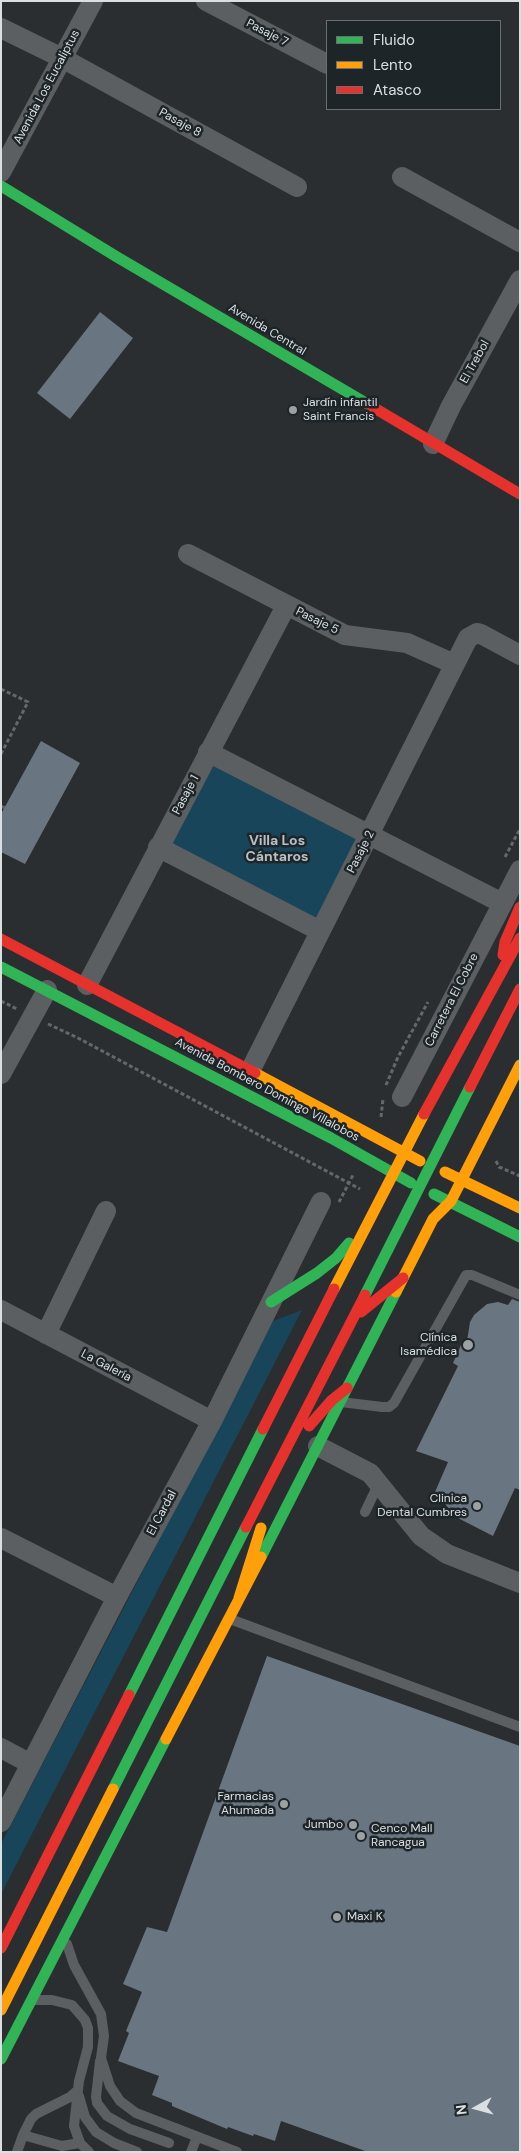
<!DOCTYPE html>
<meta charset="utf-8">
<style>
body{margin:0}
#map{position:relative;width:521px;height:2153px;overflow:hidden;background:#2a2e30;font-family:"DM Sans",sans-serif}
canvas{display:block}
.frame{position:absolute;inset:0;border:2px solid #dadfe2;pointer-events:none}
.legend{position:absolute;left:326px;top:20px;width:175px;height:90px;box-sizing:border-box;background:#1e2529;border:1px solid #696f73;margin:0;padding:6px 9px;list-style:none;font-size:15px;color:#dadfe2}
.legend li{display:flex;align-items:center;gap:10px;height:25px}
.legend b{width:25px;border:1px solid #696f73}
.north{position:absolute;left:451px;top:2083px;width:50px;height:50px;-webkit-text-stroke:4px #1e2529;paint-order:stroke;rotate:263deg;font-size:14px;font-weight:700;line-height:20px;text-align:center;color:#dadfe2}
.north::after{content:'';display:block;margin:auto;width:18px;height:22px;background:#dadfe2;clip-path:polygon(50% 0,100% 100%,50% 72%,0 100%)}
</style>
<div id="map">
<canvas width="521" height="2153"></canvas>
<div class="frame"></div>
<ul class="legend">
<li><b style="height:6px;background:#30b455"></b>Fluido</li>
<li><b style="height:6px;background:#ff9f0a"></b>Lento</li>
<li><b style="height:6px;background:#e5322d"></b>Atasco</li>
</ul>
<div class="north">N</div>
</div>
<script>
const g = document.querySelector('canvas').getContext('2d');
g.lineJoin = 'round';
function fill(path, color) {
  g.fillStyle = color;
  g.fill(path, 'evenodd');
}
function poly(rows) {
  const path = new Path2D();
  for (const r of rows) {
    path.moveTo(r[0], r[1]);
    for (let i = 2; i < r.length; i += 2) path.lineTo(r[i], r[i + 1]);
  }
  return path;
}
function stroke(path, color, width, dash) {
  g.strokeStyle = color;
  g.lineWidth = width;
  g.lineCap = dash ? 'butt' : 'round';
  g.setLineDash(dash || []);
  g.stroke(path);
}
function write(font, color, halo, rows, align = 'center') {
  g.font = font + ' "DM Sans",sans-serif';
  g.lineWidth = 5;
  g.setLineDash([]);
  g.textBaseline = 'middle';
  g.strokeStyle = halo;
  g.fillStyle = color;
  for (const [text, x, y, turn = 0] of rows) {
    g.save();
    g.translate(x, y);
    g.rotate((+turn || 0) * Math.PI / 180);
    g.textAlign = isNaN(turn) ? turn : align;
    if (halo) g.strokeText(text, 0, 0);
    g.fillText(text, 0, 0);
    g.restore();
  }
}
fill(poly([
 [211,757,360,835,314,925,164,847],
 [302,1310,1,1894,1,1844,273,1321]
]), '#19455a');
fill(poly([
 [100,312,133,338,70,419,37,393],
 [41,741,80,763,25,864,1,852,1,814],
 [512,1299,520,1302,520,1490,515,1488,493,1536,456,1517,435,1492,448,1462,416,1451,458,1366,453,1363,461,1345,466,1347,470,1322,474,1315,487,1304,498,1302,508,1305],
 [267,1656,520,1746,520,2152,368,2152,281,2121,275,2141,254,2134,253,2136,228,2127,227,2129,172,2106,172,2103,152,2095,159,2076,118,2061,129,2033,126,2031,142,1992,123,1984,147,1927,167,1932]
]), '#6a7582');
stroke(poly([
 [1,689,28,702,1,754],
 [1,806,5,808],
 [505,857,520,829],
 [1,1001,17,1009],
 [48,1024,78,1038,360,1189],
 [386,1085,398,1057,428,1002],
 [381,1117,383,1099],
 [496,1161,499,1167,520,1176],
 [339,1202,353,1175]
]), '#656769', 3, [4, 2.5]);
stroke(poly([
 [341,1402,382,1407,389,1407,394,1403,466,1275,472,1275,520,1295],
 [365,1512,379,1483],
 [230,1619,520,1727],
 [67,1944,74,1965,101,2014,104,2036,101,2058,110,2086,120,2101,136,2113,237,2152],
 [35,2000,52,2000,72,2005,85,2020,88,2028,88,2047,79,2081,74,2126,80,2143,89,2152],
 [100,2061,96,2097,97,2103,107,2116,130,2129,169,2143],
 [78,2090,70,2097,36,2114,31,2119,23,2135,62,2146,80,2143],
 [79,2096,85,2117,96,2132,114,2143,137,2152],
 [17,2152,23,2135],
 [191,2152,197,2137]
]), '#5c5f61', 10);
stroke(poly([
 [206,1,327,64],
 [1,28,62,58,297,187],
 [1,172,93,1],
 [402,177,520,242],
 [433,444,451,406,520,280],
 [188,554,345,635,407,643,454,664],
 [208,752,502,903],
 [158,847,320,931],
 [87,985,286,606],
 [250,1071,468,638,477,633,481,634,520,655],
 [1,1074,47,990],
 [402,1097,520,870],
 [1,1310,212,1421],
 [46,1334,106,1211],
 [318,1446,370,1473,421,1536,447,1554,520,1583],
 [1,1538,117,1597],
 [1,1748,31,1764],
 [1,1822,117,1597,212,1421,321,1202]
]), '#5c5f61', 20);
stroke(poly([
 [1,186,117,257,371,406],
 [1,967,331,1138,411,1183],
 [434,1194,520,1237],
 [365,1295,470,1087],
 [271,1302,317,1273,336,1258,349,1243],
 [261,1557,396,1292],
 [129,1695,263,1429],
 [113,1789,246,1527],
 [1,2059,166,1739]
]), '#30b455', 11);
stroke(poly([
 [255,1073,420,1161],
 [445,1172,520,1208],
 [334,1289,424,1114],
 [396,1292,433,1219,451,1201,520,1065],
 [239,1598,261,1528],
 [166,1739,261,1557],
 [1,2010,113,1789]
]), '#ff9f0a', 11);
stroke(poly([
 [371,406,520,494],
 [1,939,255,1073],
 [503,955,505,942,520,907],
 [470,1087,520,989],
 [424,1114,520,938],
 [361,1312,403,1278],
 [309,1426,332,1400,347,1388],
 [263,1429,334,1289],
 [246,1527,365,1295],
 [1,1948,129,1695]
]), '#e5322d', 11);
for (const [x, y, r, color] of [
 [293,410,5,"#9ca1a4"],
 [468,1345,6,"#9ca1a4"],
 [477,1506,5,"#9ca1a4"],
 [284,1804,5,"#9ca1a4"],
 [353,1825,5,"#9ca1a4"],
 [361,1836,5,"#9ca1a4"],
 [337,1917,5,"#9ca1a4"]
]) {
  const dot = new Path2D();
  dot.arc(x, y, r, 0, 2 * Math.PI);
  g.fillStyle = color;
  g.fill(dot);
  stroke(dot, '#1e2529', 2);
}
write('12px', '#dadfe2', '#1e2529', [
 ["Pasaje 7",267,33,27],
 ["Avenida Los Eucaliptus",47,87,-62],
 ["Pasaje 8",180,123,29],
 ["Avenida Central",267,330,31],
 ["El Trebol",475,362,-61],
 ["Pasaje 5",317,621,26],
 ["Pasaje 1",186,795,-62],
 ["Pasaje 2",361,852,-63],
 ["Carretera El Cobre",452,1000,-63],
 ["Avenida Bombero Domingo Villalobos",267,1090,28],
 ["La Galería",106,1366,28],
 ["El Cardal",162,1513,-62]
]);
write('12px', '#dadfe2', '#1e2529', [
 ["Jardín infantil",303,403,"left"],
 ["Saint Francis",303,417,"left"],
 ["Clínica",457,1338],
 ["Isamédica",457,1352],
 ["Clinica",467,1499],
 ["Dental Cumbres",467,1513],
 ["Farmacias",274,1797],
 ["Ahumada",274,1811],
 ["Jumbo",343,1825],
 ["Cenco Mall",371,1829,"left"],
 ["Rancagua",371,1843,"left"],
 ["Maxi K",347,1917,"left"]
], 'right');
write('bold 14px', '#b6c0c5', '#1e2529', [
 ["Villa Los",277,841],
 ["Cántaros",277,857]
]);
</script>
